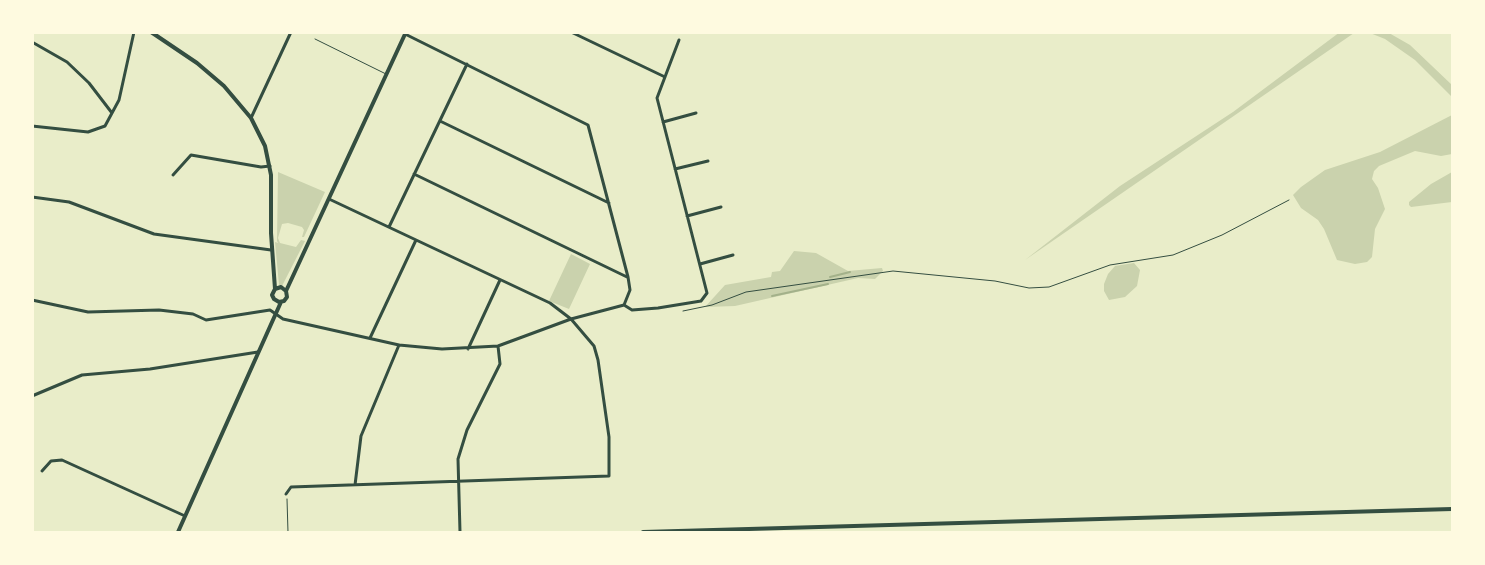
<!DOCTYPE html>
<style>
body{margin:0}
#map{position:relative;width:1485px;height:565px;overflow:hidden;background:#e9edc9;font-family:"DM Sans",sans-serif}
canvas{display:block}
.frame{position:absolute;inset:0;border:34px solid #fefae0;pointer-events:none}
</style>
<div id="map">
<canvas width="1485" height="565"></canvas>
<div class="frame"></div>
</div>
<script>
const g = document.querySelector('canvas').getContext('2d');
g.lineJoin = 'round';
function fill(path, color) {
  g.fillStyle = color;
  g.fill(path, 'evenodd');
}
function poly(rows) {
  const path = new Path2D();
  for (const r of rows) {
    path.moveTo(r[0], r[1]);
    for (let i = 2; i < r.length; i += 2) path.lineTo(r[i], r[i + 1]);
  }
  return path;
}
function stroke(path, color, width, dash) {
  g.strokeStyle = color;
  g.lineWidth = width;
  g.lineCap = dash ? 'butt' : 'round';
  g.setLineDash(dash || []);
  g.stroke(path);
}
fill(poly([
 [1340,32,1354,33,1025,260,1120,186,1233,112],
 [1370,33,1389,33,1410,45,1452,85,1452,97,1415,60,1385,39],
 [1452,115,1452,154,1441,156,1415,151,1379,166,1374,171,1372,179,1378,188,1385,209,1375,229,1372,257,1367,262,1355,264,1337,260,1324,229,1318,220,1301,208,1293,195,1301,187,1325,170,1380,152],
 [278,172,325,192,304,237,302,237,304,230,302,227,288,223,282,224,278,238,280,243,296,247,301,240,305,241,282,286,279,285,275,242,278,243,277,241],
 [1452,172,1452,202,1411,207,1409,205,1409,202,1431,184],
 [794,251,816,253,848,271,882,268,883,271,875,279,858,278,735,306,705,307,725,285,771,277,772,272,780,271],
 [571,254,590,264,569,309,549,301],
 [1134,263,1140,270,1137,286,1125,297,1109,300,1104,291,1104,284,1108,274,1115,266]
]), '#cad2ad');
stroke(poly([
 [830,277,850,272],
 [772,296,828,284]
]), '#a3b18a', 2);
stroke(poly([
 [683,311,712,305,746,292,893,271,995,281,1029,288,1049,287,1110,265,1173,255,1222,235,1289,200],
 [287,499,288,532]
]), '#344e41', 1);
stroke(poly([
 [315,39,386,74]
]), '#344e41', 1);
stroke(poly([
 [571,32,665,77],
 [405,34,588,125,628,277,630,290,624,305],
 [32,42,67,62,89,83,112,113],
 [251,118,291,32],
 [440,121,609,203],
 [663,122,696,113],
 [32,126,88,132,105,126,119,100,134,32],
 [675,169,708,161],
 [414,174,627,277],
 [173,175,191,155,261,167,270,166],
 [32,197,69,202,154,234,271,250],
 [687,216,721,207],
 [389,227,467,64],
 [700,264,733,255],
 [32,300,88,312,159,310,193,314,206,320,270,310,283,319,399,345,442,349,498,346,571,319,624,305],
 [624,305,632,310,658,308,701,301,707,293,657,98,679,40],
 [370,338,416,240],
 [468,349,500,280],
 [32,396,82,375,150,369,258,352],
 [42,471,51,461,62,460,185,516],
 [355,485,361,436,399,345],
 [286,494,291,487,609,476,609,437,598,360,594,346,571,319,550,303,329,199],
 [460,532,458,459,467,430,500,364,498,346]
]), '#344e41', 3);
stroke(poly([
 [151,32,197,63,224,86,251,118,265,146,271,175,271,233,275,289,272,295,274,299,279,302,284,301,287,297,286,291,406,32],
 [275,289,281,287,286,291],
 [178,532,281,302],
 [643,532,1452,509]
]), '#344e41', 4);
</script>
